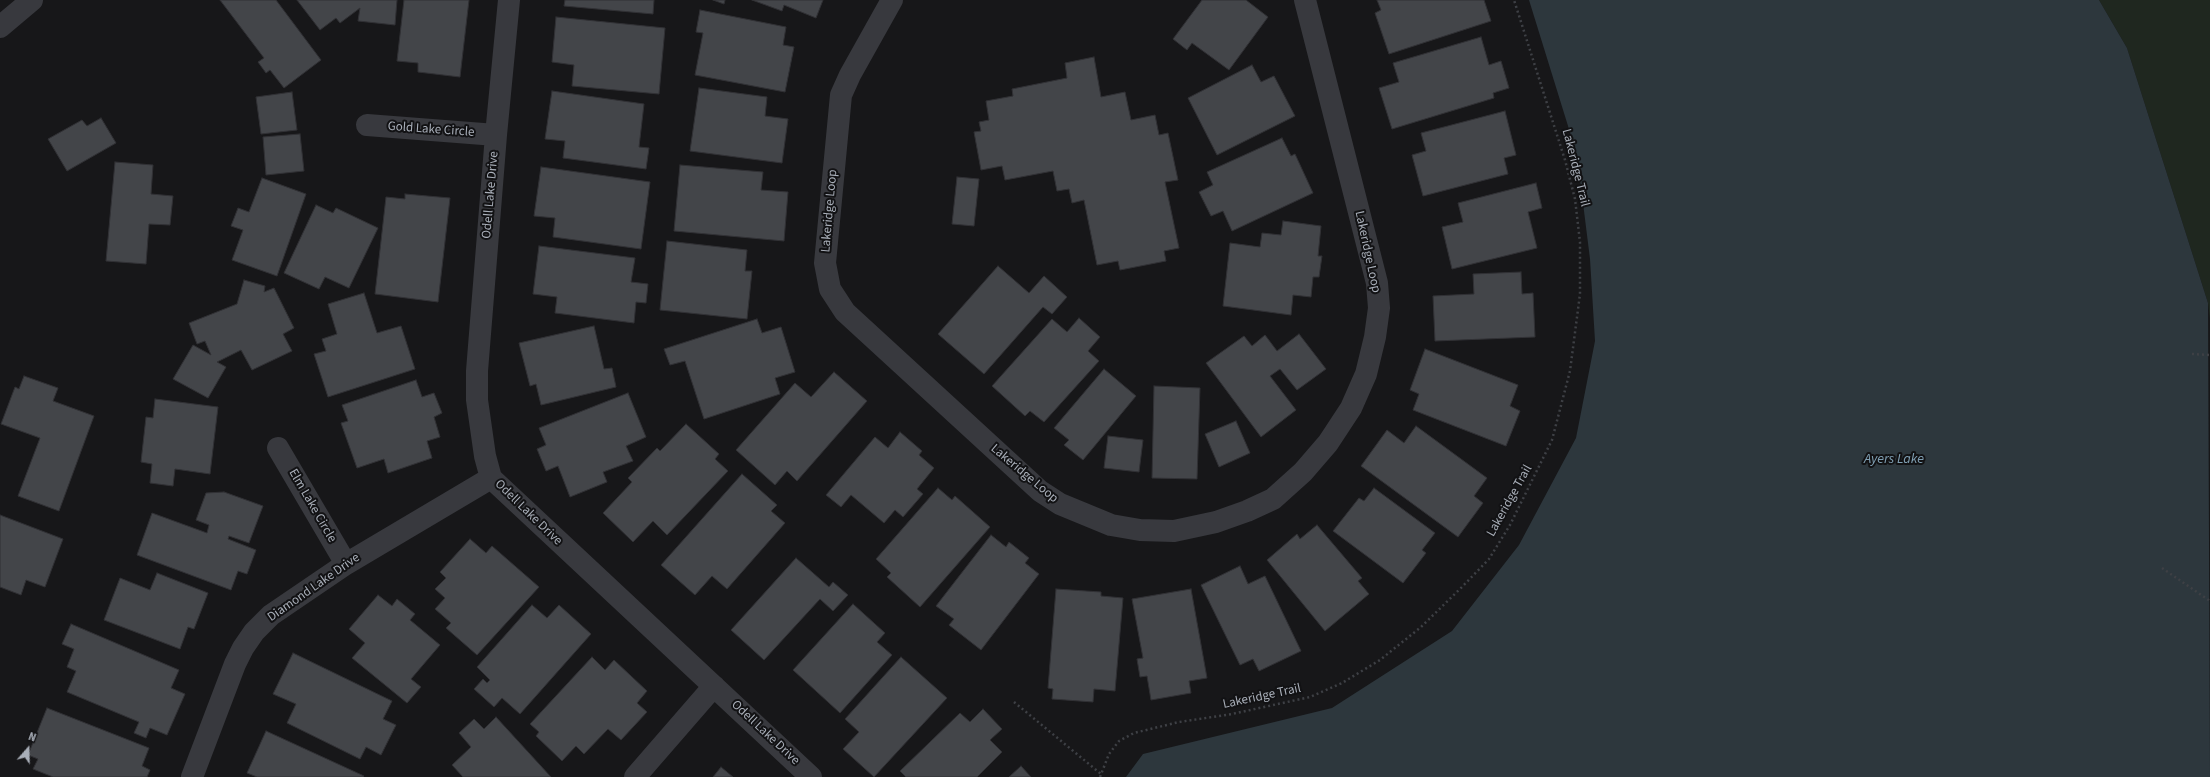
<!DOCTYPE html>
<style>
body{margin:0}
#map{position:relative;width:2210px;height:777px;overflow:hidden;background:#171719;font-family:"Source Sans 3",sans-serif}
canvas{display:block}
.north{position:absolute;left:8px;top:729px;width:40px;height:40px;-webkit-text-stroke:3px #121214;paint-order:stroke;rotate:20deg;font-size:11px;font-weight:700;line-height:16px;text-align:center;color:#a9afb9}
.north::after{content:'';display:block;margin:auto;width:14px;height:18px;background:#a9afb9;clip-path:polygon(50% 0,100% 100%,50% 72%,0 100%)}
</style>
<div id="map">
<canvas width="2210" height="777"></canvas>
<div class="north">N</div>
</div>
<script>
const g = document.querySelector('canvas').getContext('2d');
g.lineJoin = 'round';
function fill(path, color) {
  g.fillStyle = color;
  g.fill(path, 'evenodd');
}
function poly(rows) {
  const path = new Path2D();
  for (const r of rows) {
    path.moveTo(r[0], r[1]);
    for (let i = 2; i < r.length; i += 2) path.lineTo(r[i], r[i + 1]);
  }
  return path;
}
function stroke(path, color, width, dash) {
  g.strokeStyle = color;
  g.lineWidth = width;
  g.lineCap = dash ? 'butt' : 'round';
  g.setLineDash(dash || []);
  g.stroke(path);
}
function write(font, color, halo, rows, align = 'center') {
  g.font = font + ' "Source Sans 3",sans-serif';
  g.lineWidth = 4;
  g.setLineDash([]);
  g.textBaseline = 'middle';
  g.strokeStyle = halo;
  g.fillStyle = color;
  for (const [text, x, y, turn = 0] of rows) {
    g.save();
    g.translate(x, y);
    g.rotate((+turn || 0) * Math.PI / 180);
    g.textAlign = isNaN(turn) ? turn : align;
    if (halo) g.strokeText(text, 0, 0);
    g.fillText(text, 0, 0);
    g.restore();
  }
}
fill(poly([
 [2099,0,2210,0,2210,319,2208,303,2127,48]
]), '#1f271f');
fill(poly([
 [1529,0,2099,0,2127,48,2208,303,2210,777,1126,777,1143,754,1332,708,1452,631,1519,545,1576,438,1595,341,1590,259,1577,155]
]), '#2d373d');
const building = poly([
 [220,0,276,0,321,60,284,88,270,70,266,73,258,62,264,58,220,0],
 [297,0,397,0,395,25,358,21,360,8,340,23,336,18,320,30,297,0],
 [404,0,469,0,460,77,418,72,418,63,397,61,404,0],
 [565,0,654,0,653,14,564,6,565,0],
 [713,0,725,0,724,4,713,0],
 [752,0,823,0,816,18,784,5,782,11,752,0],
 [1202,0,1246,0,1268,17,1229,70,1192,43,1187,50,1173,39,1202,0],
 [1377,0,1484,0,1491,21,1389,54,1375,13,1381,10,1377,0],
 [700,10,786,27,783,45,794,47,785,92,695,75,703,33,696,32,700,10],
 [556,17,665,28,659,94,572,86,574,65,552,62,556,17],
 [1481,37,1489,65,1501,61,1509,88,1493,93,1494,98,1392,129,1379,88,1399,82,1393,63,1481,37],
 [1094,57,1101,97,1125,92,1131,120,1155,115,1159,135,1168,133,1178,180,1165,182,1179,248,1164,251,1166,261,1120,270,1118,261,1097,265,1084,200,1072,203,1069,189,1057,191,1053,171,1005,180,1002,166,981,170,974,132,981,131,979,122,989,120,986,101,1013,96,1012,89,1067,78,1065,63,1094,57],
 [1252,65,1261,82,1274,76,1295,116,1217,155,1188,98,1252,65],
 [699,88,767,97,765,116,788,119,782,163,690,151,699,88],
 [552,91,644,104,639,147,649,148,646,169,563,158,565,141,545,139,552,91],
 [292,92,297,130,261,134,256,97,292,92],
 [1505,111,1516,155,1504,158,1508,174,1423,196,1412,155,1426,151,1421,133,1505,111],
 [101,118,116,143,67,171,48,139,82,120,87,126,101,118],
 [300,134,304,171,266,175,263,137,300,134],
 [1282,138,1291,156,1295,154,1313,193,1232,231,1223,211,1211,216,1199,192,1213,185,1207,172,1282,138],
 [115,162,153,165,151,194,173,196,170,225,149,224,146,264,106,261,115,162],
 [680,165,763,172,761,190,788,192,784,241,674,231,680,165],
 [541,167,650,182,641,249,553,237,555,218,534,216,541,167],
 [957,177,979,179,974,226,952,224,957,177],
 [262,178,306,194,277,276,232,260,243,230,231,226,238,208,249,212,262,178],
 [1536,183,1542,208,1528,212,1537,248,1452,269,1442,227,1463,222,1458,203,1536,183],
 [405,194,450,198,438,302,375,294,386,197,405,199,405,194],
 [316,205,333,213,336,208,378,228,349,288,325,277,319,289,284,273,316,205],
 [1283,221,1321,226,1318,256,1322,256,1319,277,1313,277,1311,297,1293,295,1291,315,1223,306,1230,243,1260,247,1262,233,1281,235,1283,221],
 [667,241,747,250,745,271,752,271,747,319,660,310,667,241],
 [539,246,635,258,631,282,648,284,646,303,636,302,634,323,555,313,557,297,533,294,539,246],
 [998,266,1029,293,1044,276,1067,297,1052,314,1043,307,984,374,938,334,998,266],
 [1521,272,1522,294,1533,293,1535,337,1435,341,1433,296,1474,294,1473,274,1521,272],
 [244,280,265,286,264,292,274,288,294,328,283,334,292,351,252,370,241,350,217,362,226,367,208,398,173,379,193,345,211,355,205,341,197,344,189,323,237,304,244,280],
 [364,293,377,333,401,326,415,369,328,397,314,354,326,351,322,339,337,334,328,304,364,293],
 [1079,318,1100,337,1088,351,1099,361,1044,422,1030,411,1025,416,992,386,1052,319,1067,332,1079,318],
 [757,319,762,333,781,327,795,372,775,378,780,394,704,419,685,361,670,365,664,349,757,319],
 [594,326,604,369,612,368,616,387,541,405,536,384,530,386,519,343,594,326],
 [1299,334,1326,369,1297,390,1280,369,1270,376,1296,410,1261,437,1206,363,1244,336,1252,346,1265,335,1277,351,1299,334],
 [1425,349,1518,385,1510,406,1520,411,1506,446,1413,410,1419,394,1410,390,1425,349],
 [1104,369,1136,396,1083,460,1064,445,1069,440,1054,428,1104,369],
 [834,372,867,401,797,481,787,471,775,485,736,450,795,383,811,397,834,372],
 [24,376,58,388,53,401,94,416,59,511,18,496,40,438,1,424,15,387,19,389,24,376],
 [416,380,422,397,434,393,442,413,434,417,440,437,427,441,432,458,388,473,384,459,357,468,341,423,348,421,342,405,416,380],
 [1154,386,1200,388,1197,479,1152,478,1154,386],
 [628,393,646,437,626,446,633,461,603,472,607,482,570,497,558,466,546,471,537,449,546,445,539,428,628,393],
 [155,399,218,407,210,474,175,469,173,486,150,483,152,464,141,462,146,417,153,418,155,399],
 [1236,421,1250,453,1219,467,1205,434,1236,421],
 [686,424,719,454,715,459,728,471,667,535,653,521,633,542,603,513,632,482,628,478,657,448,660,451,686,424],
 [1416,426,1487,478,1474,496,1483,503,1458,537,1361,466,1387,430,1404,443,1416,426],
 [900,432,922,451,919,455,934,468,917,489,923,494,903,517,895,510,884,523,851,495,841,507,826,495,875,437,888,448,900,432],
 [1108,436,1143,440,1139,472,1104,468,1108,436],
 [742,474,777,505,771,511,785,523,727,589,712,576,695,595,661,565,742,474],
 [938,488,952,500,955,496,990,527,920,607,887,577,891,573,876,559,938,488],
 [1374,488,1435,533,1422,550,1426,553,1403,583,1333,531,1359,498,1364,501,1374,488],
 [224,492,263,506,249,543,229,536,228,539,256,550,247,574,238,571,231,590,137,555,152,513,207,533,209,525,196,520,206,493,224,492],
 [0,515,63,539,45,587,26,580,21,595,0,587,0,515],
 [1317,525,1362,578,1358,581,1369,594,1325,631,1267,560,1297,534,1300,539,1317,525],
 [991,535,1006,547,1009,542,1029,558,1025,563,1039,574,981,650,949,625,954,619,936,606,991,535],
 [470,539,486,553,492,546,539,587,477,655,446,628,451,623,435,609,445,598,435,589,446,578,440,572,470,539],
 [796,558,829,587,833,582,848,595,833,611,820,599,764,660,731,630,796,558],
 [1240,566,1248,584,1265,576,1301,651,1259,671,1253,659,1240,665,1201,585,1240,566],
 [157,573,208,593,194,629,188,627,180,649,104,620,120,578,150,590,157,573],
 [1056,589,1101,592,1101,596,1123,598,1115,691,1094,689,1093,702,1052,699,1053,689,1048,688,1056,589],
 [1191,589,1207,678,1189,681,1191,693,1151,700,1147,676,1140,677,1137,659,1143,658,1132,599,1191,589],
 [378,595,392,606,397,599,415,614,410,620,440,645,411,679,421,687,407,703,352,658,365,643,349,629,378,595],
 [853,604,885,633,877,642,892,655,840,713,793,670,853,604],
 [532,605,547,618,559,605,591,634,520,714,502,698,494,707,474,689,483,679,487,683,490,680,477,667,532,605],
 [71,624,179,670,171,688,185,694,167,735,150,728,146,738,134,733,139,722,67,692,76,671,67,667,74,649,62,644,71,624],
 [293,653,392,701,383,719,396,725,381,755,366,747,360,759,287,723,296,704,273,694,293,653],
 [592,657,605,670,614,660,647,691,637,703,647,712,621,740,608,729,584,754,576,746,562,761,536,736,539,732,530,724,592,657],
 [901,657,947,698,874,777,843,749,859,732,845,719,901,657],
 [47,708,149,748,142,766,150,770,147,777,53,777,33,769,38,759,28,755,47,708],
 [983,709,1002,729,990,740,1002,752,977,777,906,777,900,771,960,713,970,722,983,709],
 [496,717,551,777,463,777,452,765,471,747,459,733,474,719,484,729,496,717],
 [266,731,364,776,363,777,257,777,247,773,266,731],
 [1021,766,1031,777,1009,777,1021,766],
 [721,767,733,777,713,777,721,767]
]);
fill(building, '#434549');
stroke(building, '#313135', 1);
stroke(poly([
 [2192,354,2210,355],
 [2162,568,2210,601],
 [1014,702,1101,774],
 [1100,777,1109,754,1119,741,1134,733,1179,722,1232,714,1310,697,1342,683,1380,660,1421,627,1462,587,1489,559,1510,525,1552,440,1570,371,1580,294,1580,242,1575,199,1565,160,1514,0]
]), '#3e4045', 2.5, [2, 3]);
stroke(poly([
 [509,0,496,135,477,371,477,400,485,456,491,478,811,777],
 [892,0,850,75,841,95,825,263,830,289,845,312,1040,491,1060,504,1111,525,1140,530,1174,531,1216,522,1247,511,1273,499,1303,472,1328,443,1351,408,1366,374,1375,337,1379,308,1377,283,1305,0],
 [0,27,32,0],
 [367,125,496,135],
 [278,448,346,564],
 [192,777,235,664,243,648,254,632,271,615,346,564,491,478],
 [635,777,714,686]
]), '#38393e', 22);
write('13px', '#a9afb9', '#121214', [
 ["Gold Lake Circle",431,130,4],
 ["Lakeridge Trail",1575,168,76],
 ["Odell Lake Drive",491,195,-85],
 ["Lakeridge Loop",830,211,-85],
 ["Lakeridge Loop",1367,252,78],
 ["Lakeridge Loop",1024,474,40],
 ["Lakeridge Trail",1510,501,-61],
 ["Elm Lake Circle",312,506,60],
 ["Odell Lake Drive",528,513,44],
 ["Diamond Lake Drive",314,588,-35],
 ["Lakeridge Trail",1262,697,-12],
 ["Odell Lake Drive",765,733,43]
]);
write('italic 14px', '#80a0b4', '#121214', [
 ["Ayers Lake",1894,460]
]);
</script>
